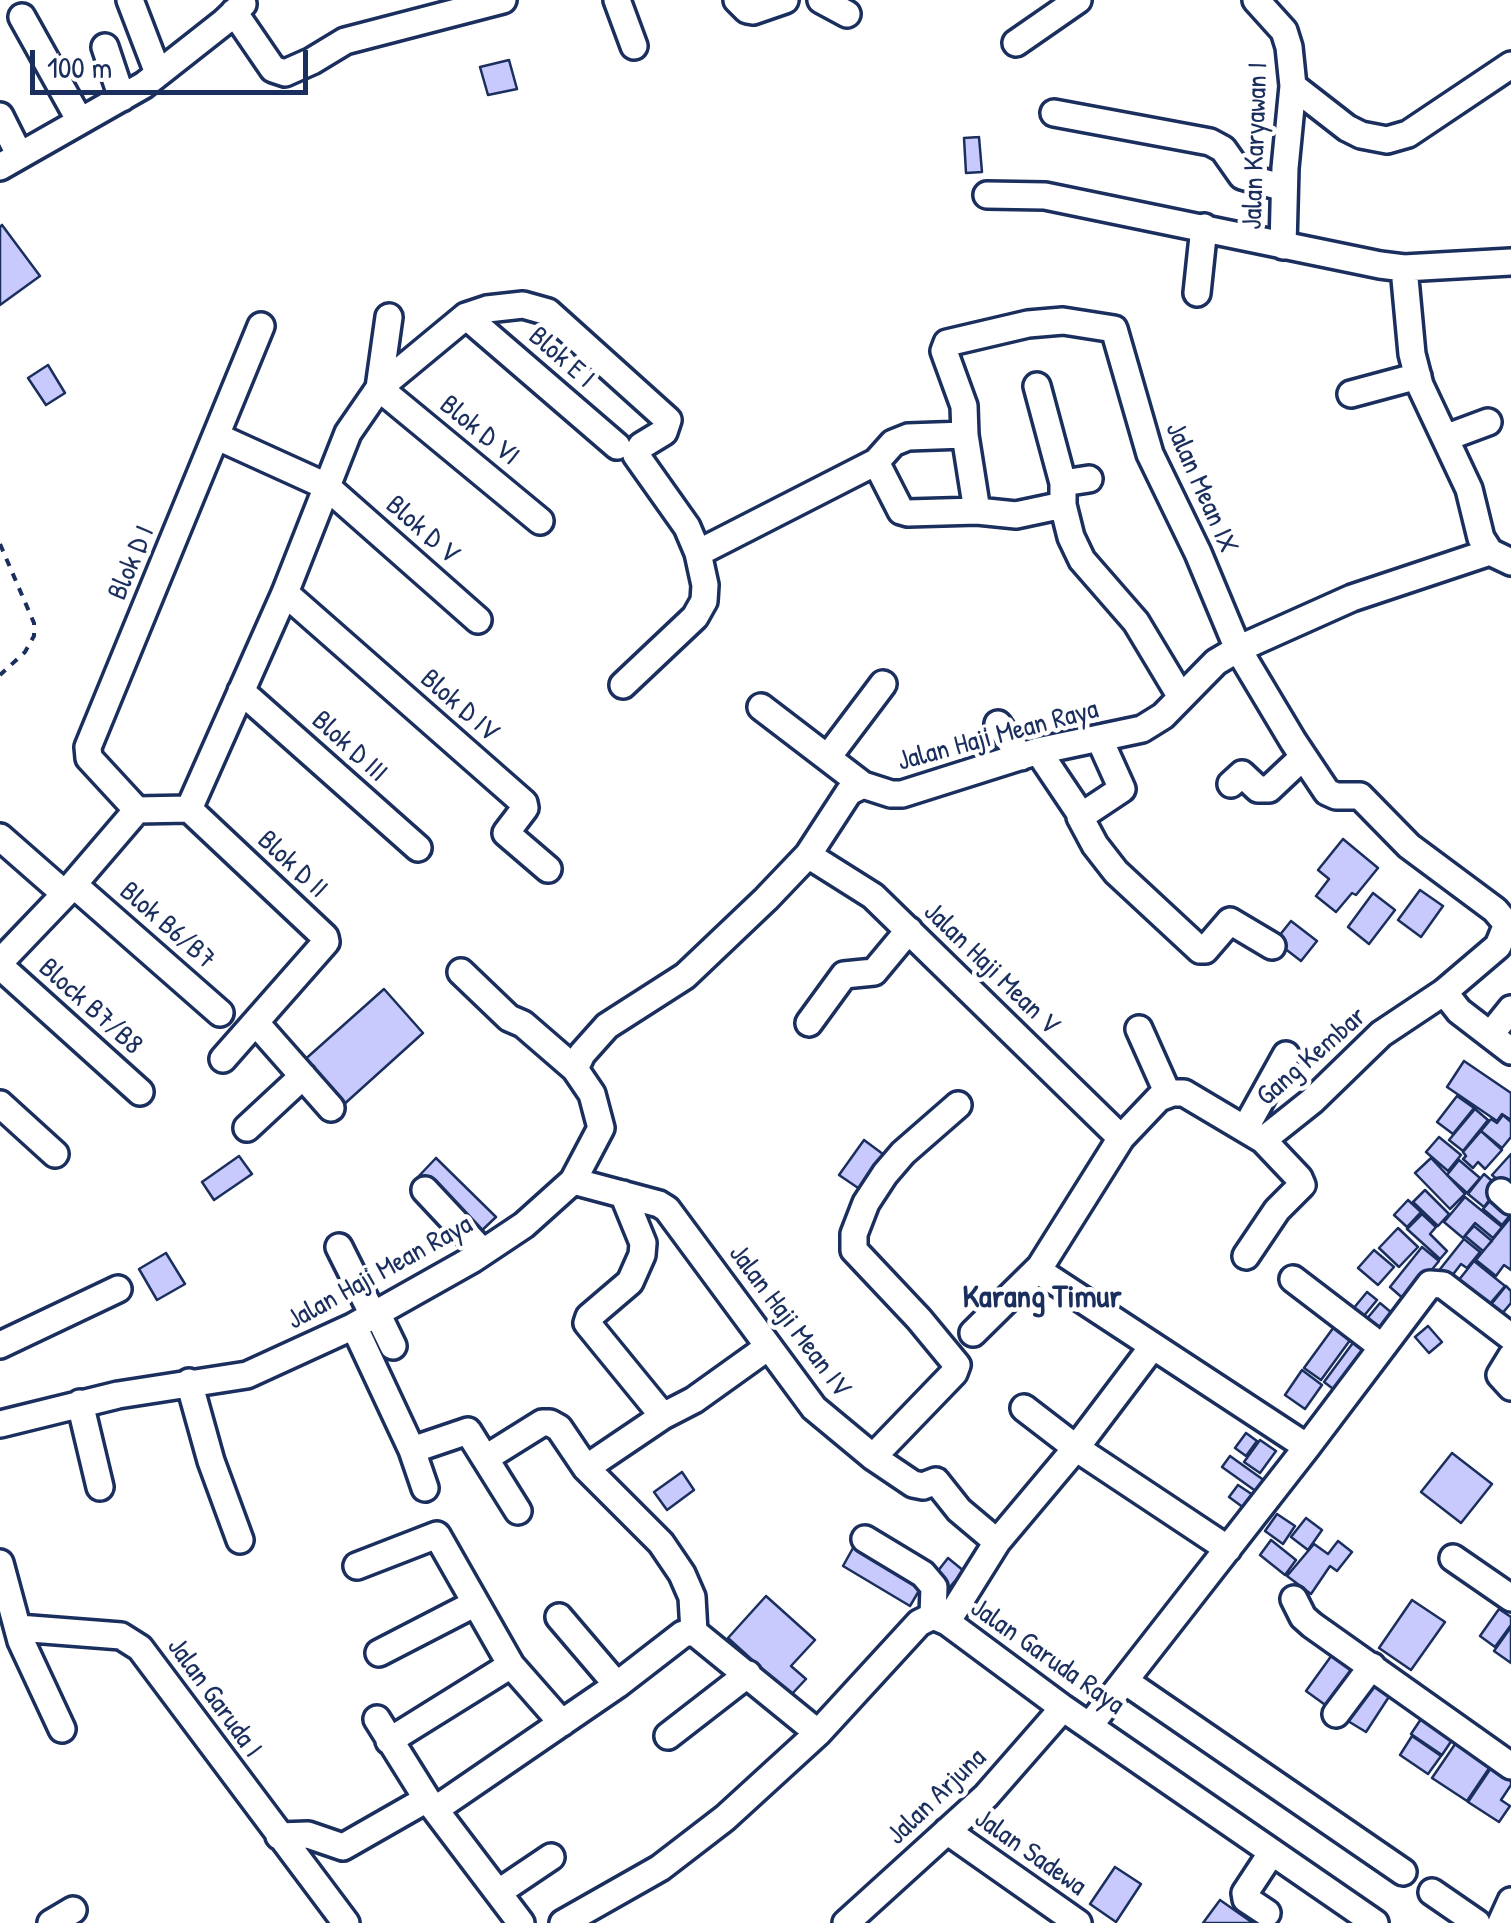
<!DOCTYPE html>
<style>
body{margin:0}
#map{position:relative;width:1511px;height:1923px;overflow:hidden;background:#fff;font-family:"Patrick Hand",sans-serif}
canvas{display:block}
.scale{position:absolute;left:30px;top:50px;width:278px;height:45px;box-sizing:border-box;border:5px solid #1b2f5e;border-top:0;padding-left:12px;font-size:30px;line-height:35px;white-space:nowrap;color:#1b2f5e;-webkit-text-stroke:8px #fff;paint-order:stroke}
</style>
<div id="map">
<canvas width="1511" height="1923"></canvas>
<div class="scale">100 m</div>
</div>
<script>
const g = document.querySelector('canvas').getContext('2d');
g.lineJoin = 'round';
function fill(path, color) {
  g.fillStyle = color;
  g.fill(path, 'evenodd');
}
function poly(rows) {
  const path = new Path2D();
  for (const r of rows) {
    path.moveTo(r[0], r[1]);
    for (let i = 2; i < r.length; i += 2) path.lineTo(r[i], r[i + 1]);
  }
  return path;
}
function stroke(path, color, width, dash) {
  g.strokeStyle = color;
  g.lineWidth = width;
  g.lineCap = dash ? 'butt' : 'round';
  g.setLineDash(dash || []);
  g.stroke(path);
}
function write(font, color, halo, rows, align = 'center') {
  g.font = font + ' "Patrick Hand",sans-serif';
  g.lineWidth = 9;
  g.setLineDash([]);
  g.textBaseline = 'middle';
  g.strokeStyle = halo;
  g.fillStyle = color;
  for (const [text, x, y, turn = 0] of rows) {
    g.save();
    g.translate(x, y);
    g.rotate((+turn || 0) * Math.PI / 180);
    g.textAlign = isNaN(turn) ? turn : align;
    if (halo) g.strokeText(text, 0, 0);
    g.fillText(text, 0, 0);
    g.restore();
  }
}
const building = poly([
 [509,60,517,89,488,95,480,67,509,60],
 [979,137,982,172,966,173,964,138,979,137],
 [2,225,40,276,0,305,0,227,2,225],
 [48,365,65,393,46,405,28,378,48,365],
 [1343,839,1378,868,1356,895,1352,893,1336,912,1316,896,1329,879,1318,870,1343,839],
 [1420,890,1443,906,1421,937,1398,920,1420,890],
 [1373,893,1395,910,1369,944,1348,927,1373,893],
 [1291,921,1317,941,1301,961,1275,941,1291,921],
 [384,989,423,1033,341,1107,301,1063,384,989],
 [1464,1061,1511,1093,1511,1120,1502,1114,1497,1121,1447,1087,1464,1061],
 [1457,1096,1474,1108,1453,1134,1437,1122,1457,1096],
 [1475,1109,1488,1120,1463,1151,1449,1140,1475,1109],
 [1503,1115,1511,1122,1511,1137,1502,1148,1481,1131,1491,1119,1497,1123,1503,1115],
 [1481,1131,1502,1150,1485,1169,1478,1162,1473,1168,1463,1159,1466,1156,1463,1152,1481,1131],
 [1439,1137,1461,1155,1448,1171,1426,1152,1439,1137],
 [864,1140,891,1160,867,1194,839,1175,864,1140],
 [1511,1154,1511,1181,1506,1187,1492,1175,1511,1154],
 [239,1156,252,1174,214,1200,202,1182,239,1156],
 [436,1158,496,1217,476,1236,417,1178,436,1158],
 [1431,1158,1465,1194,1450,1209,1415,1173,1431,1158],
 [1459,1160,1480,1178,1467,1193,1447,1175,1459,1160],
 [1484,1174,1499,1187,1484,1207,1468,1194,1484,1174],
 [1425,1190,1449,1214,1438,1226,1413,1202,1425,1190],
 [1498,1192,1511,1203,1511,1214,1502,1225,1483,1209,1498,1192],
 [1465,1197,1502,1227,1493,1238,1475,1223,1463,1238,1444,1222,1465,1197],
 [1408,1200,1421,1212,1407,1227,1394,1215,1408,1200],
 [1422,1214,1436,1227,1430,1234,1447,1251,1440,1259,1407,1229,1422,1214],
 [1511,1217,1511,1270,1504,1265,1496,1276,1476,1260,1511,1217],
 [1474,1226,1492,1241,1483,1251,1465,1236,1474,1226],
 [1398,1228,1418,1247,1399,1267,1379,1248,1398,1228],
 [1464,1239,1480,1252,1467,1268,1461,1264,1448,1281,1437,1273,1464,1239],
 [1422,1247,1439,1261,1406,1301,1390,1287,1422,1247],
 [1374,1250,1394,1267,1378,1285,1358,1268,1374,1250],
 [166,1253,185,1284,157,1300,139,1269,166,1253],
 [1474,1261,1505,1286,1488,1306,1458,1281,1474,1261],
 [1506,1286,1511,1291,1511,1303,1500,1316,1489,1307,1506,1286],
 [1367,1292,1377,1300,1363,1317,1353,1309,1367,1292],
 [1380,1303,1398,1318,1384,1336,1365,1321,1380,1303],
 [1339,1320,1356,1332,1321,1380,1304,1368,1339,1320],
 [1428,1326,1442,1342,1429,1353,1415,1337,1428,1326],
 [1358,1336,1375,1348,1340,1394,1324,1382,1358,1336],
 [1302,1370,1322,1385,1305,1409,1285,1395,1302,1370],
 [1246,1433,1257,1441,1246,1456,1235,1448,1246,1433],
 [1260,1440,1276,1451,1260,1473,1244,1462,1260,1440],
 [1452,1453,1492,1484,1461,1523,1421,1492,1452,1453],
 [1230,1456,1265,1481,1257,1492,1222,1467,1230,1456],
 [682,1472,694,1490,667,1510,654,1492,682,1472],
 [1238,1485,1253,1495,1244,1508,1229,1497,1238,1485],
 [1277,1514,1295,1526,1283,1544,1265,1531,1277,1514],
 [1306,1518,1322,1530,1308,1550,1291,1537,1306,1518],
 [858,1539,926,1579,910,1606,843,1566,858,1539],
 [1271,1540,1296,1560,1285,1575,1260,1555,1271,1540],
 [1338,1541,1352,1552,1337,1571,1330,1566,1311,1594,1287,1576,1314,1544,1328,1554,1338,1541],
 [948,1558,970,1576,961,1586,955,1581,949,1588,934,1576,948,1558],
 [766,1596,815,1640,791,1666,806,1679,791,1695,728,1638,766,1596],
 [1412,1600,1445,1622,1411,1670,1379,1648,1412,1600],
 [1499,1609,1511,1617,1511,1625,1495,1647,1480,1636,1499,1609],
 [1511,1627,1511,1663,1494,1651,1511,1627],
 [1337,1648,1357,1662,1345,1679,1354,1685,1335,1712,1306,1691,1337,1648],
 [1371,1674,1394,1689,1366,1732,1343,1718,1371,1674],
 [1423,1716,1454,1737,1442,1755,1411,1734,1423,1716],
 [1462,1734,1496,1758,1467,1801,1432,1778,1462,1734],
 [1412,1736,1441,1756,1428,1774,1400,1755,1412,1736],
 [1493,1765,1511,1776,1511,1785,1501,1800,1510,1806,1499,1822,1468,1802,1493,1765],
 [1115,1867,1141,1884,1116,1922,1090,1904,1115,1867],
 [1220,1900,1253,1923,1203,1923,1220,1900]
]);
fill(building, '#c8cafd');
stroke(building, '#1b2f5e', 2.5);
const minor = poly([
 [130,0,158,73],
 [617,0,634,46],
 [737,0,747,10,753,11,785,0],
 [821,0,847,14],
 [1256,0,1284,31,1289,47,1293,86,1285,168,1283,246],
 [234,12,273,69,285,73,312,61,345,41,503,0],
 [22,17,80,121],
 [1016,43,1078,0],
 [105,47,122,98],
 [1293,86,1347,128,1361,135,1387,140,1408,134,1511,65],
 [1054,113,1210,142,1223,149,1242,176,1284,188],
 [0,116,19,154],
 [0,167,144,85,224,22,243,4],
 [987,195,1045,196,1380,265,1404,268,1511,262],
 [1404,268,1412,354,1420,385,1469,489,1481,538,1490,552,1511,562],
 [1197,293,1204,227],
 [466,316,617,446],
 [1037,386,1063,483,1063,505,1071,537,1082,560,1136,622,1181,697],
 [1351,394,1418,376],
 [218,437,326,486,478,620],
 [1445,438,1488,422],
 [876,462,893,443,908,437,965,435],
 [1063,483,1089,479],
 [540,521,379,388,466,316,487,309,523,305,548,312,668,420,664,432,641,446,636,455,687,527,698,553,705,585,704,601,695,617,623,685],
 [698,553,876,462,901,511,908,513,977,511,1016,515,1063,505],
 [285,593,524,803,525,808,506,833,548,869],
 [241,691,418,848],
 [761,707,863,785],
 [998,724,1021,757],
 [1099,738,1122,789,1080,817,1095,845,1116,872,1200,950,1205,950,1230,921,1272,946],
 [1038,751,1081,815],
 [828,757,883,684],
 [1231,784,1242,774,1258,789,1269,789,1303,757],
 [189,809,285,593,348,433,379,388,389,317],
 [189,809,325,937,326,942,223,1059],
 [137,810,89,758,88,747,261,326],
 [137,810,189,809],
 [0,837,65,894],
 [808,855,873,896,1121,1138],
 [74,885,220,1013],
 [0,962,65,894,137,810],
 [0,966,140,1092],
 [461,972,509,1018,523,1024,575,1069],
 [1444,992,1459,1011,1511,1051],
 [256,1023,331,1108],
 [809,1023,844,975,874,972,909,930],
 [1139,1029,1168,1094],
 [1490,1035,1511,1009],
 [0,1104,55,1154],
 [247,1128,303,1076],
 [1245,1129,1286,1055],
 [573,1181,659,1204,667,1209,814,1408,873,1457,913,1484,923,1486,936,1481,959,1510,997,1542],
 [425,1190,483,1252],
 [1501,1192,1511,1201],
 [623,1194,643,1243,642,1255,630,1282,589,1317,587,1323,663,1416],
 [339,1247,373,1315],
 [1246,1256,1277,1210,1302,1185,1299,1178,1263,1140],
 [1040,1267,1045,1275,1307,1447],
 [1293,1279,1382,1347],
 [377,1313,393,1346],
 [354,1326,412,1450,425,1488],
 [973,1333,1040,1267,1121,1138,1159,1098,1172,1093,1184,1093,1263,1140,1312,1101,1381,1034,1444,992,1498,946,1507,924,1495,910,1409,846,1360,796,1336,796,1327,792,1293,741,1238,649,1198,553,1150,454,1114,329,1063,321,1028,324,947,343,944,351,964,406,965,435,977,511],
 [0,1345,118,1289],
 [1511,1357,1500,1375,1511,1387],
 [189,1382,211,1461,240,1540],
 [80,1403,100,1487],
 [1024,1408,1076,1448,1228,1549],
 [0,1424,118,1395,247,1375,354,1326,473,1259,524,1225,573,1181,601,1128,592,1094,575,1069,582,1054,607,1026,685,976,766,899,808,855,849,792,863,785,891,794,902,794,1038,751,1142,729,1163,716,1216,662,1238,649,1352,598,1490,552],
 [412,1450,468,1431,518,1511],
 [873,1457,954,1373,957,1365,919,1319,854,1250,854,1234,866,1203,885,1174,903,1153,958,1105],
 [486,1458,542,1423,550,1423,559,1428,586,1468,661,1543,682,1574,692,1597,694,1632],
 [586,1468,663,1416,694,1400,768,1347],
 [865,1539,923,1574,934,1587,933,1616],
 [1453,1558,1511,1598],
 [0,1563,21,1641,62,1729],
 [357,1566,437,1535,511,1665,562,1723],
 [1294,1599,1303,1617,1312,1625,1511,1766],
 [559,1617,617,1685],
 [947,1622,997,1542,1076,1448,1153,1346],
 [18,1628,121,1636,140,1648,346,1923],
 [694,1632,818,1733],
 [379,1653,474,1604],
 [1125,1681,1403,1872],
 [1336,1714,1372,1666],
 [377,1719,427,1799,521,1923],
 [1090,1725,1307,1447,1430,1284,1443,1285,1511,1337],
 [668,1736,748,1674],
 [389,1741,511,1665],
 [436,1809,617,1685,683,1634,694,1632],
 [947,1831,1078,1923],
 [279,1836,308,1835,343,1847,427,1799],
 [499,1892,551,1857],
 [1432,1892,1477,1923],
 [1267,1913,1246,1899,1245,1893,1272,1852],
 [51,1923,73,1910],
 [563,1923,660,1868,725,1818,818,1733,919,1623,933,1616,947,1622,1063,1708,1375,1923],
 [846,1923,986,1796,1063,1708],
 [1501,1923,1511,1901]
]);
stroke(minor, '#1b2f5e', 32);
stroke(poly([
 [0,544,34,623,34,636,25,652,0,675]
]), '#1b2f5e', 4, [8, 8]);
stroke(minor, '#fff', 25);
write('28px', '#1b2f5e', '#fff', [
 ["Jalan Karyawan I",1256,146,-88],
 ["Blok E I",561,358,41],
 ["Blok D VI",479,431,39],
 ["Jalan Mean IX",1201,488,66],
 ["Blok D V",422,530,41],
 ["Blok D I",132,563,-67],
 ["Blok D IV",459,706,41],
 ["Jalan Haji Mean Raya",998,736,-15],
 ["Blok D III",349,747,42],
 ["Blok D II",292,865,43],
 ["Blok B6/B7",167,926,41],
 ["Jalan Haji Mean V",991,969,44],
 ["Block B7/B8",90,1007,42],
 ["Gang Kembar",1312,1057,-41],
 ["Jalan Haji Mean Raya",380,1273,-29],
 ["Jalan Haji Mean IV",789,1321,53],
 ["Jalan Garuda Raya",1047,1657,35],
 ["Jalan Garuda I",214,1698,54],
 ["Jalan Arjuna",937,1797,-44],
 ["Jalan Sadewa",1030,1853,35]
]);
write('bold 32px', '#1b2f5e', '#fff', [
 ["Karang Timur",1042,1298]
]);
</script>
